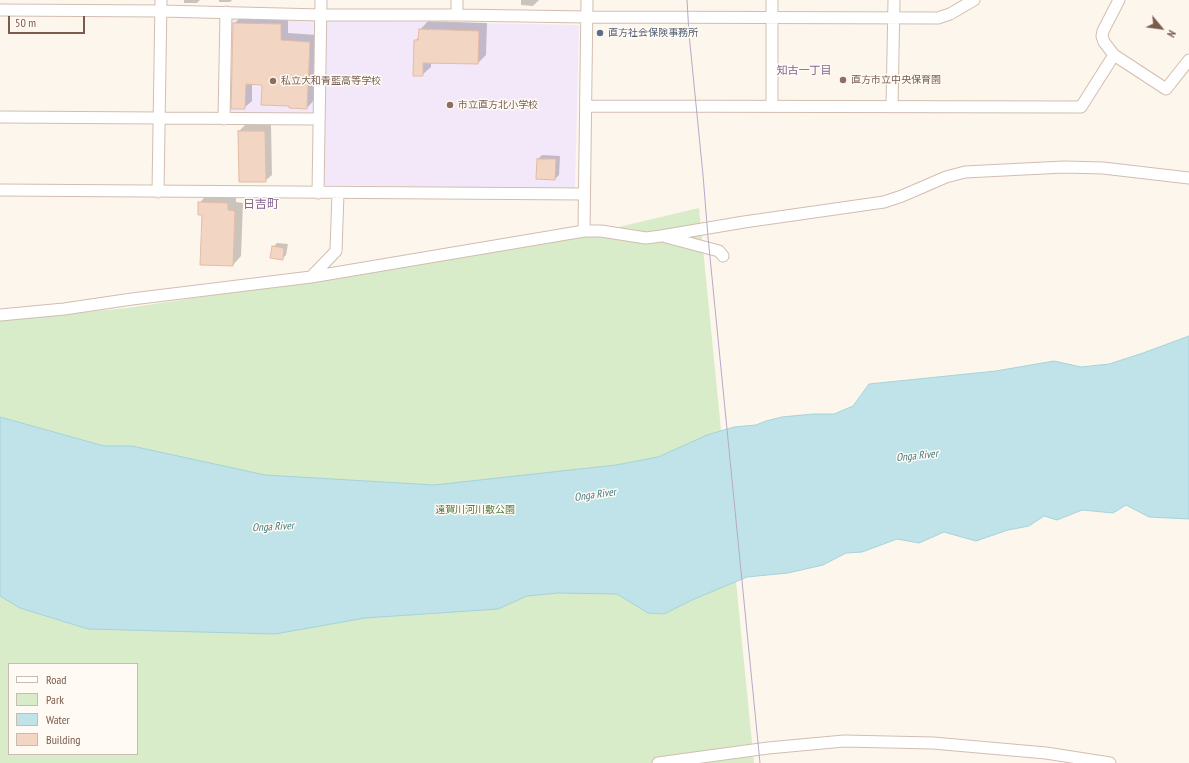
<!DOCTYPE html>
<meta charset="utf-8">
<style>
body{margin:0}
#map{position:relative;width:1189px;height:763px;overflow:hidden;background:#fdf6ec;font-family:"PT Sans Narrow",sans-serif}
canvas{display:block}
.legend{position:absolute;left:8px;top:663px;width:130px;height:92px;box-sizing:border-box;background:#fffaf3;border:1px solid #cabbb1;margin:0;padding:5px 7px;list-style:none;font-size:12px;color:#7a5c4d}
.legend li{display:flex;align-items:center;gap:8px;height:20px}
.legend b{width:20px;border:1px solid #cabbb1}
.north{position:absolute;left:1141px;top:8px;width:40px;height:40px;-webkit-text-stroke:3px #fffaf3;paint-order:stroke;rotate:119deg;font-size:11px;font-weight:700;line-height:16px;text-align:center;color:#7a5c4d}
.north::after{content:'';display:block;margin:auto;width:14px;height:18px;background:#7a5c4d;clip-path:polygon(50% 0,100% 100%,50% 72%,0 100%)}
.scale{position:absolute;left:8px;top:16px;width:77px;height:18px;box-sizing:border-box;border:2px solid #7a5c4d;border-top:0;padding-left:5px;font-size:12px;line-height:14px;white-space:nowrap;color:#7a5c4d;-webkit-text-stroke:3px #fffaf3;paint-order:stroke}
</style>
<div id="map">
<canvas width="1189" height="763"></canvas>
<ul class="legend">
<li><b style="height:5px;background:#fff"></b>Road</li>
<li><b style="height:11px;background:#d8ecc9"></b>Park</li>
<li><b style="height:11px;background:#bfe3e8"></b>Water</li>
<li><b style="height:11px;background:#f3d5c3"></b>Building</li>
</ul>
<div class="north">N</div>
<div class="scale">50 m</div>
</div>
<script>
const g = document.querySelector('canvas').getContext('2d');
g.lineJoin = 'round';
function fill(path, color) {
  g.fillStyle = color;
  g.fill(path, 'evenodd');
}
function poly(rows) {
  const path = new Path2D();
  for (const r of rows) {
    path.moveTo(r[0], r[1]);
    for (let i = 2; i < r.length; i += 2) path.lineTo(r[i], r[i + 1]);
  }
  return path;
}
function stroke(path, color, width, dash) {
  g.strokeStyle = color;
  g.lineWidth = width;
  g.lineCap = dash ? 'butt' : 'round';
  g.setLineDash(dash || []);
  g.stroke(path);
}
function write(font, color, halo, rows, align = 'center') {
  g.font = font + ' "PT Sans Narrow","Noto Sans JP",sans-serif';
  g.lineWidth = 3;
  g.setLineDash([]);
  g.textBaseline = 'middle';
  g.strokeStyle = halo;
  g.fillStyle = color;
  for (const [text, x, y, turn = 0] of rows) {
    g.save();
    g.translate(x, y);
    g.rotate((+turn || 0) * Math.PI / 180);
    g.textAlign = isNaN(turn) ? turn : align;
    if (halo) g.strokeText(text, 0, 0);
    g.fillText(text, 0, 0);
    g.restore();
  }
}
fill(poly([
 [230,18,315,19,313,115,228,113],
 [325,20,579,25,575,189,322,185]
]), '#f3e8fa');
fill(poly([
 [699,208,754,763,0,763,0,320,127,308,307,281,572,238],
 [9,664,137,664,137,754,9,754]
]), '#d8ecc9');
const water = poly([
 [1189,336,1189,519,1149,517,1126,505,1113,513,1082,510,1057,520,1044,516,1029,526,1008,530,976,541,944,532,919,543,897,539,862,552,846,553,823,565,788,573,747,577,692,600,664,614,648,613,617,594,558,593,527,596,498,609,365,618,275,634,88,629,20,608,0,596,0,417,104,446,132,446,265,475,434,485,616,465,658,457,707,435,734,427,756,425,766,421,782,417,813,414,834,414,853,406,869,384,996,371,1054,361,1081,367,1109,364,1143,353,1189,336]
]);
fill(water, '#bfe3e8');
stroke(water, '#a5d3da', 1);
fill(poly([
 [184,0,200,0,197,3,184,3],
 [219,0,232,0,230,2,219,2],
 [521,0,539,0,533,6,521,5],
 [242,16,288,17,288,33,317,35,314,100,307,108,290,105,264,84,252,83,252,101,244,108,234,24],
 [428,21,487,23,486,55,478,63,431,62,431,67,422,75,415,41,419,37,420,30],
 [245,125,271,125,272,175,265,181,239,131],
 [542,155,560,156,559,175,555,179,537,178,538,159],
 [208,194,236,195,236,202,243,203,241,256,233,265,201,264,203,214,199,203],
 [277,243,288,244,286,255,282,259,273,247]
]), '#0003');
const building = poly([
 [233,23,281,24,281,40,310,42,307,109,289,108,289,106,261,105,262,85,246,84,245,109,231,109,233,23],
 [419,29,479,31,478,64,423,63,423,76,413,76,414,40,418,40,419,29],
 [238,131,265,131,266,182,239,182,238,131],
 [537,159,556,159,555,180,536,179,537,159],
 [198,202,228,203,228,210,235,211,233,266,200,265,202,215,198,215,198,202],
 [272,246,284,248,283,260,270,258,272,246]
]);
fill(building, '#f3d5c3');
stroke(building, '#e6bba3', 1);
const minor = poly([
 [0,10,161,11,321,15,457,15,587,17,938,18,950,14,974,0],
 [457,15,457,0],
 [1114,55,1104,42,1102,36,1103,31,1119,0],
 [586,106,1081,107,1114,55,1166,89,1189,60],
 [772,106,772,0],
 [892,106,894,0],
 [0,117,319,119],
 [224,119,226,12],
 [0,190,584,194],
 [158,192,161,0],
 [318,193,321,0],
 [584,231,587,0],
 [666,237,719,251,723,256],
 [311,277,336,251,338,193],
 [0,315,64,309,132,299,311,277,584,231,601,231,646,238,661,236,744,222,884,202,902,196,946,177,965,172,1064,167,1103,168,1189,178],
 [658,763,768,748,844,741,933,743,1046,753,1110,763]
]);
stroke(minor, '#d1beb0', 13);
stroke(minor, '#fff', 11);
stroke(poly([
 [687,0,689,34,703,175,708,237,760,763]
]), '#b9a8c9', 1);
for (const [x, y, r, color] of [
 [600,33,4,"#5c6f8a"],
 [843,80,4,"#8d6e63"],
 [273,81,4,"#8d6e63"],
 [450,105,4,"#8d6e63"]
]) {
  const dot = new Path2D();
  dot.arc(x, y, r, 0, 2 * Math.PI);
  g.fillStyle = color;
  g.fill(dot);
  stroke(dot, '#fffaf3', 1.5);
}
write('10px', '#4e5e75', '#fffaf3', [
 ["直方社会保険事務所",608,33]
], 'left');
write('10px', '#785e54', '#fffaf3', [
 ["直方市立中央保育園",851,80],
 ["私立大和青藍高等学校",281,81],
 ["市立直方北小学校",458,105]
], 'left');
write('10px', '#537a41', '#fffaf3', [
 ["遠賀川河川敷公園",475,510]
]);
write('11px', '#846695', '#fffaf3', [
 ["知古一丁目",804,71]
]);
write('italic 11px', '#437c86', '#fffaf3', [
 ["Onga River",917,456,-6],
 ["Onga River",595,495,-8],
 ["Onga River",273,527,-3]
]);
write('12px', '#846695', '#fffaf3', [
 ["日吉町",261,205]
]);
</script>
